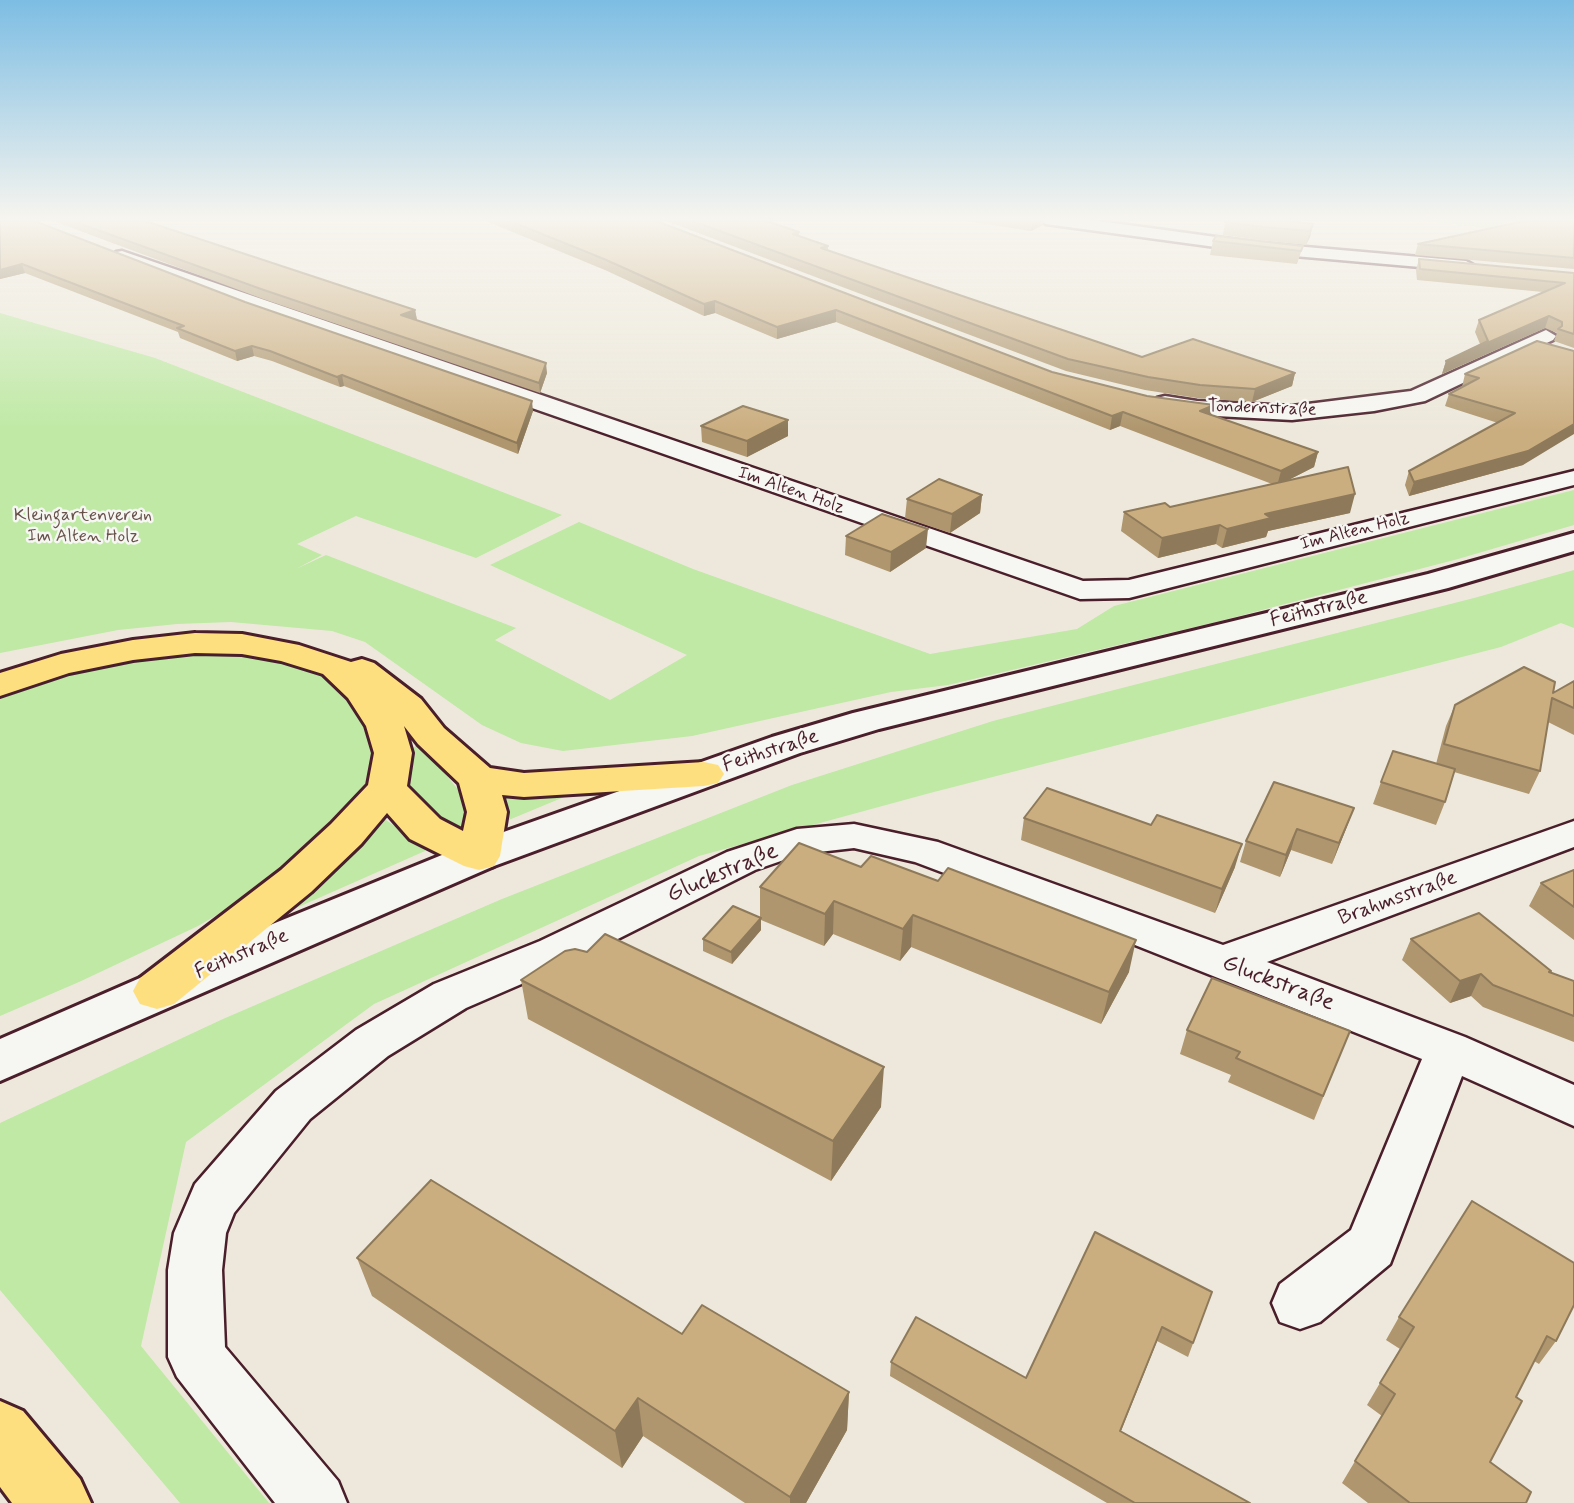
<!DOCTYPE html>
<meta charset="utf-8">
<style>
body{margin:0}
canvas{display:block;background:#ede8db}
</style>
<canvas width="1574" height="1503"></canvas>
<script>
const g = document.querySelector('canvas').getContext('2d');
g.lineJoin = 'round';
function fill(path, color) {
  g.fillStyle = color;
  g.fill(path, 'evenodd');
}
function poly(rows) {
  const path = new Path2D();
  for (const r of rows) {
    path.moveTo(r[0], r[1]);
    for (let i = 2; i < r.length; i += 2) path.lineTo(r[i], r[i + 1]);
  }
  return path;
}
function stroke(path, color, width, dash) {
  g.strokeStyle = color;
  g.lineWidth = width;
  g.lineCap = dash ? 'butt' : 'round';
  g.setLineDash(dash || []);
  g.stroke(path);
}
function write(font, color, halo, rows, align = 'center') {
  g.font = font + ' Mynerve,sans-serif';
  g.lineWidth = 5;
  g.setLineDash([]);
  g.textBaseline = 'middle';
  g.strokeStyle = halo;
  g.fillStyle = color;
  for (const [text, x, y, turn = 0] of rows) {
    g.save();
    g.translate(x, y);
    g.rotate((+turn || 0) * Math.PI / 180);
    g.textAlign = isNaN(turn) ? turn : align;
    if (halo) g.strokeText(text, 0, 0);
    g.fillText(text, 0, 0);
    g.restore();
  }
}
fill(poly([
 [1409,219,1563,219,1500,230],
 [0,313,155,358,562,515,476,558,356,516,297,544,322,555,296,569,326,555,516,628,495,640,610,700,687,655,490,565,579,522,693,569,930,654,1077,629,1114,606,1574,490,1574,525,1458,559,1216,622,948,685,891,692,692,736,563,751,521,743,482,725,365,642,332,631,231,622,177,624,118,630,0,653],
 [1574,570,1574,628,1561,623,1501,647,930,793,699,856,374,1004,186,1142,141,1346,269,1503,180,1503,0,1290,0,1123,223,1019,502,899,792,785,993,721,1474,598],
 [177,650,275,656,326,674,350,690,374,732,374,757,365,784,350,812,328,839,244,899,198,926,79,982,0,1016,0,693,52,674],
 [417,745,423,747,465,798,466,811,461,831,458,832,412,802,403,778,412,749],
 [499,794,559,794,564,797,504,822],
 [383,818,425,847,425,851,278,916]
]), '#bfe9a5');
const street = poly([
 [1039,219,1084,219,1260,243,1466,261,1475,266,1466,271,1260,253,1046,224,1039,219],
 [122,251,1083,581,1129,580,1574,471,1574,485,1129,598,1080,599,248,309,116,260,114,256,116,252,122,251],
 [1546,330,1556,336,1553,340,1425,401,1374,411,1292,420,1197,415,1157,408,1154,403,1157,398,1165,396,1197,401,1292,406,1411,391,1546,330],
 [1574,821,1574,847,1267,962,1465,1037,1574,1085,1574,1126,1462,1076,1390,1264,1320,1322,1300,1329,1280,1322,1272,1303,1280,1284,1351,1230,1422,1059,1135,945,915,862,854,848,801,854,755,870,570,963,466,1008,388,1056,310,1119,234,1213,226,1233,222,1270,225,1347,338,1481,347,1503,275,1503,177,1377,168,1357,168,1270,174,1233,195,1184,276,1091,356,1030,434,984,540,941,727,852,797,829,854,824,938,842,1223,945,1574,821]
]);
const secondary = poly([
 [1574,533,1574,551,1448,588,879,729,800,753,494,866,0,1081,0,1039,140,978,464,846,772,737,853,713,1428,574,1574,533]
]);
const highway = poly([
 [195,633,242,634,299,645,351,662,362,659,374,663,421,699,444,728,490,768,524,773,704,762,718,765,724,774,718,783,704,786,524,797,502,795,507,812,500,856,494,866,479,870,464,866,410,839,387,813,361,844,311,892,174,1004,157,1009,140,1004,133,991,140,978,281,870,331,824,368,785,374,753,366,726,348,698,323,674,281,661,242,654,195,653,133,660,69,673,0,696,0,673,61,654,133,640,195,633],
 [404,726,418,744,459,783,467,812,463,831,440,819,407,786,412,753,404,726],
 [0,1401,23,1411,80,1479,91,1503,12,1503,0,1487,0,1401]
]);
stroke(street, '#4a1f2b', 5);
stroke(secondary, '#4a1f2b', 6);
stroke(highway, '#4a1f2b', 6);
fill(street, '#f6f6f2');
fill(secondary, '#f6f6f2');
fill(highway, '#fedf80');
fill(poly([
 [0,219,245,302,533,411,518,454,344,386,340,387,272,361,254,356,237,361,180,338,178,332,25,273,0,279],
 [48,219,139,219,415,310,417,320,547,373,540,393,263,299],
 [481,219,651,219,1052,372,1147,396,1214,405,1212,415,1318,452,1314,467,1288,480,1350,513,1268,531,1266,537,1222,548,1216,544,1158,558,1121,531,1124,512,1170,507,1272,484,1120,426,1110,430,836,322,777,339,715,313,704,316,605,270],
 [661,219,761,219,799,232,799,236,828,246,828,250,1142,357,1295,373,1292,386,1252,402,1197,398,1145,390,1066,371],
 [967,219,1044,219,1043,225,1031,231,966,221],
 [1574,219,1574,269,1415,255,1418,244],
 [1225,222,1313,224,1310,237,1306,245,1260,240,1223,235],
 [1213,241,1303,246,1297,264,1210,255],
 [1419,259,1574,273,1574,348,1554,341,1557,333,1545,328,1442,374,1446,361,1480,344,1475,332,1479,320,1543,292,1417,280,1416,270],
 [1574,351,1523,465,1409,496,1405,485,1409,471,1498,423,1445,406,1449,394,1462,387,1465,374],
 [701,426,788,436,747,457,702,442],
 [982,495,980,513,950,533,905,518,907,499],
 [846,536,926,548,890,572,845,555],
 [1574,681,1574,735,1548,722,1540,771,1529,794,1454,772,1445,802,1436,825,1373,804,1381,782,1436,764,1446,726,1455,705,1553,693],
 [1354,808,1332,864,1291,850,1280,877,1240,862,1246,841],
 [1024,818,1235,867,1215,913,1021,840],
 [799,843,1129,972,1101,1024,911,947,900,961,833,934,824,946,761,920,761,930,732,964,703,951,703,939,760,918,760,887],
 [1574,870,1574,940,1529,906,1541,883],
 [1411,939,1550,973,1574,981,1574,1042,1483,1007,1471,996,1450,1003,1402,960],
 [521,980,881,1107,831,1181,528,1019],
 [1187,1030,1350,1031,1314,1120,1228,1082,1231,1075,1180,1054],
 [1472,1201,1556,1341,1539,1364,1534,1361,1516,1397,1490,1462,1526,1503,1368,1503,1342,1483,1382,1416,1367,1405,1400,1349,1386,1340,1399,1317],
 [357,1258,682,1334,849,1392,847,1430,806,1503,745,1503,643,1436,622,1468,372,1296],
 [1212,1292,1188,1357,1157,1341,1121,1431,1250,1503,1107,1503,890,1376,891,1362,1026,1378]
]), '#af966e');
fill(poly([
 [413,219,427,219,414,222],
 [1034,219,1044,219,1043,225,1031,231,1032,221],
 [1313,224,1310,237,1306,245,1310,231],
 [22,264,25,273,0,279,0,270],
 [715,301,715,313,704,316,704,304],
 [415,310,417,320,401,315],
 [836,310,836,322,777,339,777,327],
 [1549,316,1545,328,1442,374,1446,361],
 [252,346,254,356,237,361,235,351],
 [546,363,547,373,540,393,539,383],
 [1295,373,1292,386,1252,402,1255,389],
 [342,375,344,386,340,387,337,377],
 [532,401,533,411,518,454,517,443],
 [1214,405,1211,419,1200,411],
 [1123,412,1120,426,1110,430,1112,416],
 [788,420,788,436,747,457,747,441],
 [1574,424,1574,434,1523,465,1409,496,1414,482],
 [1318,452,1314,467,1277,486,1281,471],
 [1355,494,1350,513,1268,531,1266,537,1222,548,1227,529,1265,514],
 [982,495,980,513,950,533,952,514],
 [1220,525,1216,544,1158,558,1162,538],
 [928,529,926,548,890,572,891,552],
 [1354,808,1346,829,1332,864,1339,843],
 [1297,829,1291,850,1280,877,1286,855],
 [1242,844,1235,867,1215,913,1222,889],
 [834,901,833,934,824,946,825,914],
 [913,915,911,947,900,961,903,929],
 [761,918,761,930,732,964,731,952],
 [1136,940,1129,972,1101,1024,1109,992],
 [1481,974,1471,996,1450,1003,1460,981],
 [884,1067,881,1107,831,1181,833,1141],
 [1162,1327,1157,1341,1115,1445,1120,1431],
 [849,1392,847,1430,806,1503,790,1503,790,1497],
 [638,1398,643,1436,622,1468,615,1431]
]), '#8e7a5a');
const building = poly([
 [0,219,29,219,245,302,532,401,517,443,342,375,337,377,270,351,252,346,235,351,177,328,184,326,22,264,0,270,0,219],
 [67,219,139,219,415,310,401,315,546,363,539,383,261,289,67,219],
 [505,219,651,219,1052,372,1147,396,1214,405,1200,411,1318,452,1281,471,1123,412,1112,416,836,310,777,327,715,301,704,304,604,259,505,219],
 [687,219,761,219,799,232,793,234,828,246,821,248,1142,357,1193,339,1295,373,1255,389,1200,385,1148,377,1068,359,687,219],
 [1227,219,1272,219,1313,224,1310,231,1263,227,1225,222,1227,219],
 [1533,219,1574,219,1574,258,1418,244,1533,219],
 [1216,236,1303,246,1301,251,1213,241,1216,236],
 [1419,259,1574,273,1574,334,1558,329,1562,326,1562,322,1549,316,1446,361,1488,341,1479,320,1565,283,1420,269,1419,259],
 [1537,341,1574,351,1574,424,1528,451,1414,482,1409,471,1515,413,1449,394,1479,378,1465,374,1537,341],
 [743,406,788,420,747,441,701,426,743,406],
 [1348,467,1355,494,1265,514,1271,518,1227,529,1220,525,1162,538,1124,512,1165,503,1170,507,1348,467],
 [939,479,982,495,952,514,907,499,939,479],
 [882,514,928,529,891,552,846,536,882,514],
 [1524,667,1555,682,1553,693,1574,681,1574,708,1552,698,1540,771,1444,744,1455,705,1524,667],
 [1393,751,1455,769,1445,802,1381,782,1393,751],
 [1274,782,1354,808,1339,843,1297,829,1286,855,1246,841,1274,782],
 [1047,788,1151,825,1157,815,1242,844,1222,889,1024,818,1047,788],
 [799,843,861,867,871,856,938,881,948,868,1136,940,1109,992,913,915,903,929,834,901,825,914,760,887,799,843],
 [1574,870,1574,907,1541,883,1574,870],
 [733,906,761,918,731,952,703,939,733,906],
 [1479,913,1551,971,1549,972,1574,981,1574,1016,1493,985,1481,974,1460,981,1411,939,1479,913],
 [605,934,884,1067,833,1141,521,980,565,951,575,949,587,952,605,934],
 [1212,978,1350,1031,1323,1096,1236,1058,1240,1052,1187,1030,1212,978],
 [431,1180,682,1334,702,1305,849,1392,790,1497,638,1398,615,1431,357,1258,431,1180],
 [1472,1201,1574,1263,1574,1305,1556,1341,1547,1336,1516,1397,1522,1401,1490,1462,1531,1492,1526,1503,1410,1503,1355,1461,1395,1394,1380,1383,1414,1327,1399,1317,1472,1201],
 [1095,1232,1212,1292,1193,1343,1162,1327,1120,1431,1250,1503,1135,1503,891,1362,916,1317,1026,1378,1095,1232]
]);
fill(building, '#cbae80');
stroke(building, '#8e7a5a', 2);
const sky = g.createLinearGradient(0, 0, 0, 430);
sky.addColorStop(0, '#7dbde3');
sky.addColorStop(0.51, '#f7f5ef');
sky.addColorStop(1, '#f7f5ef00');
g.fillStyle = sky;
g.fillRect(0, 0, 1574, 430);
write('18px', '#4a1f2b', '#f6f6f2', [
 ["Tondernstraße",1262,409,2],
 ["Im Alten Holz",791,491,19],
 ["Im Alten Holz",1355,532,-14]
]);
write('18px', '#67524a', '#f6f6f2', [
 ["Kleingartenverein",83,516],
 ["Im Alten Holz",83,537]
]);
write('21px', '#4a1f2b', '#f6f6f2', [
 ["Feithstraße",1319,610,-14],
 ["Feithstraße",771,752,-18],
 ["Brahmsstraße",1398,899,-20],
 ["Feithstraße",242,955,-23]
]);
write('24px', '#4a1f2b', '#f6f6f2', [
 ["Gluckstraße",723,874,-23],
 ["Gluckstraße",1278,984,21]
]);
</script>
